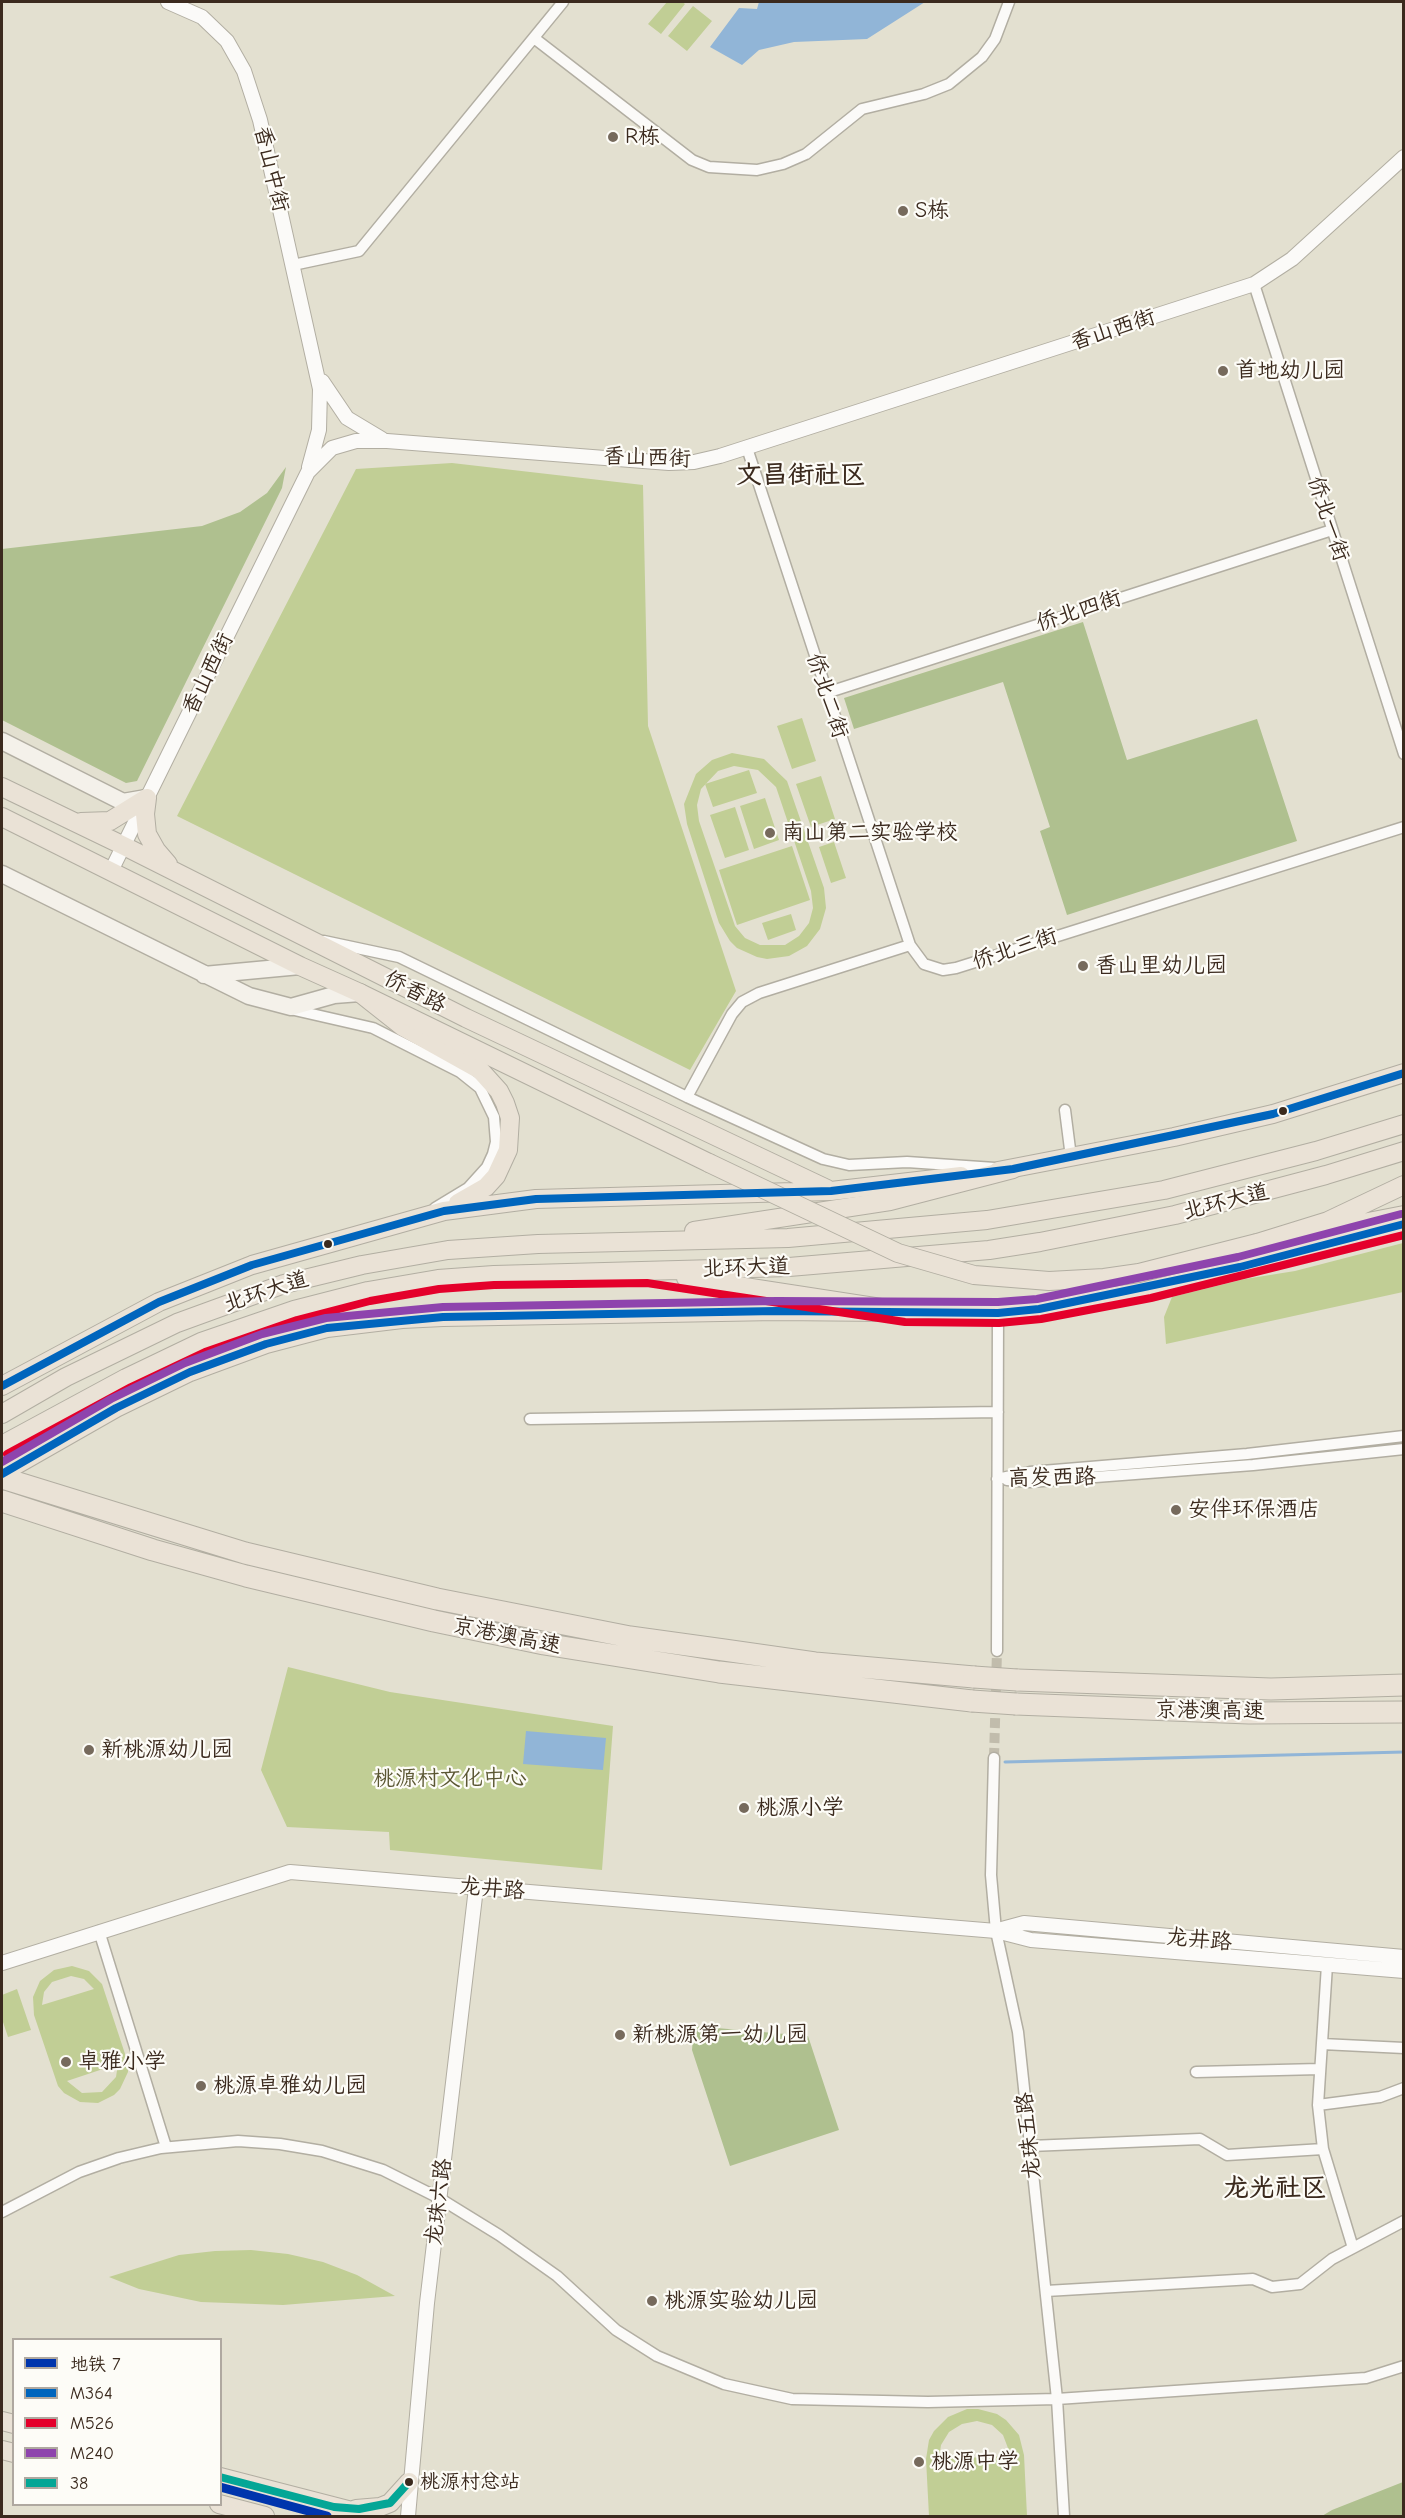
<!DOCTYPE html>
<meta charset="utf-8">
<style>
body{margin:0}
#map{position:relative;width:1405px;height:2518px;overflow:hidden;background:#e3e0d0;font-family:"Comic Neue","LXGW WenKai TC",sans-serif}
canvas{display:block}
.frame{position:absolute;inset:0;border:3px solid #3b2a1e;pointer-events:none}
.legend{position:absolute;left:12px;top:2338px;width:210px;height:168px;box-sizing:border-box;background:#fdfcf7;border:2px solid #afa8a0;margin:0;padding:8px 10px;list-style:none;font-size:18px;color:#3b2a1e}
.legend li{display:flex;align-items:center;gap:12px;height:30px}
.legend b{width:30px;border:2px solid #afa8a0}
</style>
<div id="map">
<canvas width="1405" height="2518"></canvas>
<div class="frame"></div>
<ul class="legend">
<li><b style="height:8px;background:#0035ad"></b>地铁 7</li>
<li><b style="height:8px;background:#0065bd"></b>M364</li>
<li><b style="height:8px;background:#e4002b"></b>M526</li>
<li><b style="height:8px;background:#8e44ad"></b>M240</li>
<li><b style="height:8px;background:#04a696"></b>38</li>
</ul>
</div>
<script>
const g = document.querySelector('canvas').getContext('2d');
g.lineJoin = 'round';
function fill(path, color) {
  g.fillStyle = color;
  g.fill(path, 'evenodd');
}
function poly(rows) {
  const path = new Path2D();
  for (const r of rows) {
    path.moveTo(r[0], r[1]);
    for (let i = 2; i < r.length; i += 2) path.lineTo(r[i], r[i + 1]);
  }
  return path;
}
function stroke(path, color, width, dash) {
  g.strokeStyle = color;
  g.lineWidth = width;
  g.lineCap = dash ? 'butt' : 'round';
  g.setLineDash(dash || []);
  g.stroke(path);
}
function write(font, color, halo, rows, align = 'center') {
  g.font = font + ' "Comic Neue","LXGW WenKai TC",sans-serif';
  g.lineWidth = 4.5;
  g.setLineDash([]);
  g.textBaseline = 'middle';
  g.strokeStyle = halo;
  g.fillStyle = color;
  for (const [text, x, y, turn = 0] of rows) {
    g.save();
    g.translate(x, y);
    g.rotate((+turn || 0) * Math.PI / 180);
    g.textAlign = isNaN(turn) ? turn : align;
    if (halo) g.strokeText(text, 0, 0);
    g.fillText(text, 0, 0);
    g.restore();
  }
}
fill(poly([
 [667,2,682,2,685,4,661,34,648,24],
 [693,6,712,21,687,51,668,36],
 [452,463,643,485,648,726,736,991,690,1070,177,816,356,469],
 [802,718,816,761,792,769,777,726],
 [732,753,764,759,787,781,824,888,826,908,820,929,807,946,789,956,767,959,757,957,737,948,730,941,719,923,687,824,684,804,696,774,712,760],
 [734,766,758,770,776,787,811,891,813,908,809,923,799,936,785,945,760,945,745,938,735,926,699,821,697,805,701,789,718,771],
 [749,770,757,793,713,807,705,784],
 [821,776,835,819,811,827,796,784],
 [765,798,779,840,754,849,740,806],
 [735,807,749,850,725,858,710,815],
 [834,842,846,878,831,883,819,847],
 [792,846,810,900,737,925,719,870],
 [791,914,796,930,768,940,762,923],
 [1403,1243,1403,1292,1166,1344,1164,1317,1172,1297,1245,1279,1295,1271],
 [288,1667,390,1692,613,1726,602,1870,390,1850,389,1832,287,1827,261,1770],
 [72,1966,89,1971,102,1984,128,2063,128,2072,120,2089,114,2095,98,2103,80,2102,64,2093,58,2086,34,2015,33,1997,40,1981,54,1970],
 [71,1976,84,1979,94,1989,42,2005,44,1992,52,1982],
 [118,2064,116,2077,102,2092,82,2093,67,2081],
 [17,1989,31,2030,8,2037,2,2019,2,1995],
 [251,2250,288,2254,323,2262,357,2275,395,2296,283,2305,201,2302,139,2289,109,2277,179,2255,215,2251],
 [967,2409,978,2409,997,2414,1006,2420,1019,2435,1024,2455,1027,2516,929,2516,926,2459,929,2440,934,2431,948,2417],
 [977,2421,992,2425,1003,2435,1011,2456,939,2459,941,2445,949,2432,962,2424]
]), '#c1ce95');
fill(poly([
 [286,467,282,488,137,781,126,783,2,720,2,549,202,526,240,512,267,493],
 [1083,622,1127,760,1257,719,1297,841,1067,915,1040,831,1050,827,1003,682,854,729,844,698],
 [694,2026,808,2036,839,2130,730,2166,692,2050],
 [1403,2482,1403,2516,1322,2516,1332,2510]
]), '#afc08f');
fill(poly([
 [759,2,925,2,867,39,794,42,759,50,742,65,710,47,739,8,757,9],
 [526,1731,606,1738,603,1770,523,1764]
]), '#91b5d7');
stroke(poly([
 [1005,1762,1404,1752]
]), '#91b5d7', 3);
stroke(poly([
 [994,1758,997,1651]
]), '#c1bcac', 10, [10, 5]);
const minor = poly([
 [534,38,692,160,709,167,757,170,783,164,806,154,862,109,924,94,949,84,982,57,995,39,1009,2],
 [293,265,359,251,563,2],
 [1254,284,1404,754],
 [747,448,910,945,924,964,943,970,956,968,1404,827],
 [826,693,1332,530],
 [324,941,399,957,687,1097,823,1159,849,1165,907,1162,995,1168],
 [290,1009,373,1028,460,1072,480,1088,494,1117,496,1142,493,1154,487,1167,468,1188,435,1208],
 [687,1097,732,1014,742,1002,759,993,910,945],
 [1065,1110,1071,1157],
 [530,1419,998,1412],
 [997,1479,1030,1472,1247,1454,1404,1436],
 [1007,1480,1030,1482,1253,1465,1404,1449],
 [997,1651,998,1313],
 [994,1758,991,1875,996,1931,1018,2032,1057,2399,1064,2516],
 [99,1931,166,2147],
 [1327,1965,1318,2105,1323,2149,1353,2248],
 [1322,2044,1404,2048],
 [1196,2072,1320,2069],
 [1318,2105,1380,2097,1404,2088],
 [1030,2146,1200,2139,1227,2155,1323,2149],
 [2,2212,79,2172,119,2158,161,2148,238,2141,280,2144,322,2151,383,2170,439,2198,499,2235,557,2276,616,2330,657,2356,724,2384,792,2399,928,2402,1057,2399,1366,2378,1404,2366],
 [1046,2291,1253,2279,1272,2287,1300,2284,1332,2259,1404,2221]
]);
const tertiary = poly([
 [168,2,202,17,227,41,244,71,260,120,320,389,319,430,309,467],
 [322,381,347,418,382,439],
 [111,871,308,472,332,448,356,441,387,441,669,463,694,462,720,456,1254,284,1292,259,1404,157],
 [998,1930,1024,1923,1404,1957],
 [2,1963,290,1872,996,1931,1031,1940,1404,1971],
 [408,2516,427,2303,476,1888]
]);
const secondary = poly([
 [2,741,123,802,146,798],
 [2,874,249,996,291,1007,334,995,360,993],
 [204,975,300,966]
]);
const primary = poly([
 [2,787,124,846,466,1018,827,1189],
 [147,798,145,814,147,834,156,850,168,864],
 [2,817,300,966,360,993,403,1027,480,1070,499,1091,505,1103,510,1118,508,1150,496,1176,486,1187,458,1203],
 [81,822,110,821,147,798],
 [998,1171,1174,1137,1273,1114,1404,1073],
 [2,1386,159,1302,252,1265,444,1211,536,1199,831,1191,961,1176],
 [16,1465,116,1408,190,1372,266,1344,327,1328,402,1319,443,1317,776,1311,998,1313,1039,1309,1240,1267,1404,1224],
 [2,2421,14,2424],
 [2,2450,14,2453],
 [220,2477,371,2516],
 [219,2504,265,2516],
 [356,2509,380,2507,390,2503,409,2482]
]);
const trunk = poly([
 [360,993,709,1163],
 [1327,1230,1404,1215],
 [694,1231,890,1201,1013,1169],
 [1257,1243,1328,1221,1404,1185],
 [686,1278,907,1312],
 [2,1414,66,1377,177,1323,284,1284,362,1265,448,1250,538,1244,788,1238,987,1220,1164,1190,1316,1151,1404,1124],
 [2,1445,126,1378,201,1342,294,1310,368,1291,438,1279,494,1275,789,1267,989,1250,1040,1242,1175,1215,1326,1175,1404,1151],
 [9,1469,30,1447,73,1418]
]);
const motorway = poly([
 [2,1478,245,1553,437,1599,630,1637,724,1650,815,1663,974,1677],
 [2,1501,153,1550,246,1576,434,1621,544,1644,719,1672,972,1701],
 [1017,1680,1271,1689,1404,1685],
 [1016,1704,1249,1713,1404,1712]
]);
stroke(minor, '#b2aea2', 13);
stroke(tertiary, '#b2aea2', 16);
stroke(secondary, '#b2aea2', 19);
stroke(primary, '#b2aea2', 20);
stroke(trunk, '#b2aea2', 20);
stroke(motorway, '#b2aea2', 23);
stroke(minor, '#fbfaf8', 10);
stroke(tertiary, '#fbfaf8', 14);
stroke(secondary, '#f4f1ea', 16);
stroke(primary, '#eae2d6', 18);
stroke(trunk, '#eae2d6', 18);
stroke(motorway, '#eae2d6', 21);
const trunkBridge = poly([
 [709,1163,898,1253,974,1275,1049,1281,1104,1278,1139,1273,1257,1243]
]);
const motorwayBridge = poly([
 [974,1677,1017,1680],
 [972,1701,1016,1704]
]);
stroke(trunkBridge, '#b2aea2', 20, []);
stroke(motorwayBridge, '#b2aea2', 23, []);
stroke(trunkBridge, '#eae2d6', 18);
stroke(motorwayBridge, '#eae2d6', 21);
stroke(poly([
 [2,1386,159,1302,252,1265,444,1211,536,1199,831,1191,1013,1169,1273,1114,1404,1073],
 [2,1474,116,1408,190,1372,266,1344,327,1328,443,1317,776,1311,998,1313,1039,1309,1240,1267,1404,1224]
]), '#0065bd', 8);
stroke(poly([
 [7,1454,131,1387,205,1352,297,1320,370,1301,439,1289,494,1285,647,1283,905,1322,999,1323,1041,1319,1151,1298,1404,1235]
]), '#e4002b', 8);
stroke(poly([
 [2,1462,111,1399,185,1363,262,1334,326,1318,443,1307,776,1301,998,1302,1037,1299,1238,1257,1401,1214]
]), '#8e44ad', 8);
stroke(poly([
 [220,2477,334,2507,359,2509,390,2503,409,2482]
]), '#04a696', 8);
stroke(poly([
 [220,2487,327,2516]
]), '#0035ad', 9);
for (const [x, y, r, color] of [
 [613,137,6,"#766a5c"],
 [903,211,6,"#766a5c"],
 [1223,371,6,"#766a5c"],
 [770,833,6,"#766a5c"],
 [1083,966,6,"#766a5c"],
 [1283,1111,5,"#3b2a1e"],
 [328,1244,5,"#3b2a1e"],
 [1176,1510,6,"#766a5c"],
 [89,1750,6,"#766a5c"],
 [744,1808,6,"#766a5c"],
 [620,2035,6,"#766a5c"],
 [66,2062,6,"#766a5c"],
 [201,2086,6,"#766a5c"],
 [652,2301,6,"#766a5c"],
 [919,2462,6,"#766a5c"],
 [409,2482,5,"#3b2a1e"]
]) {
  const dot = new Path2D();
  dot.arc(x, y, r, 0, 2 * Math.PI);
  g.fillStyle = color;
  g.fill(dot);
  stroke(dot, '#fdfcf7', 2);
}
write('20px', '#3b2a1e', '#fdfcf7', [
 ["桃源村总站",420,2482]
], 'left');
write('22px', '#3b2a1e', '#fdfcf7', [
 ["R栋",625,137],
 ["S栋",915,211],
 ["首地幼儿园",1235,371],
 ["南山第二实验学校",782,833],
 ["香山里幼儿园",1095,966],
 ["安伴环保酒店",1188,1510],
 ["新桃源幼儿园",101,1750],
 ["桃源小学",756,1808],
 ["新桃源第一幼儿园",632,2035],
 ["卓雅小学",78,2062],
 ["桃源卓雅幼儿园",213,2086],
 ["桃源实验幼儿园",664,2301],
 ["桃源中学",931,2462]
], 'left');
write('22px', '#3b2a1e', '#fdfcf7', [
 ["香山中街",271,169,77],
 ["香山西街",1113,330,-18],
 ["香山西街",647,458,2],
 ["侨北一街",1328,519,72],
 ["侨北四街",1079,611,-18],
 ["香山西街",208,674,-64],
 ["侨北二街",827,696,72],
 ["侨北三街",1015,949,-18],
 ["侨香路",415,992,27],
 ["北环大道",1226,1202,-14],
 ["北环大道",746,1268,-2],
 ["北环大道",266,1292,-18],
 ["高发西路",1052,1478,-1],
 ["京港澳高速",507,1636,11],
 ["京港澳高速",1210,1711,1],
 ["龙井路",492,1889,5],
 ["龙井路",1199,1940,5],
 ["龙珠五路",1029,2136,-96],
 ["龙珠六路",439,2202,-83]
]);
write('22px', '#5b5733', '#fdfcf7', [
 ["桃源村文化中心",450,1779]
]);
write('bold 26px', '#3b2a1e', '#fdfcf7', [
 ["文昌街社区",801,476],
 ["龙光社区",1275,2189]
]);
</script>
